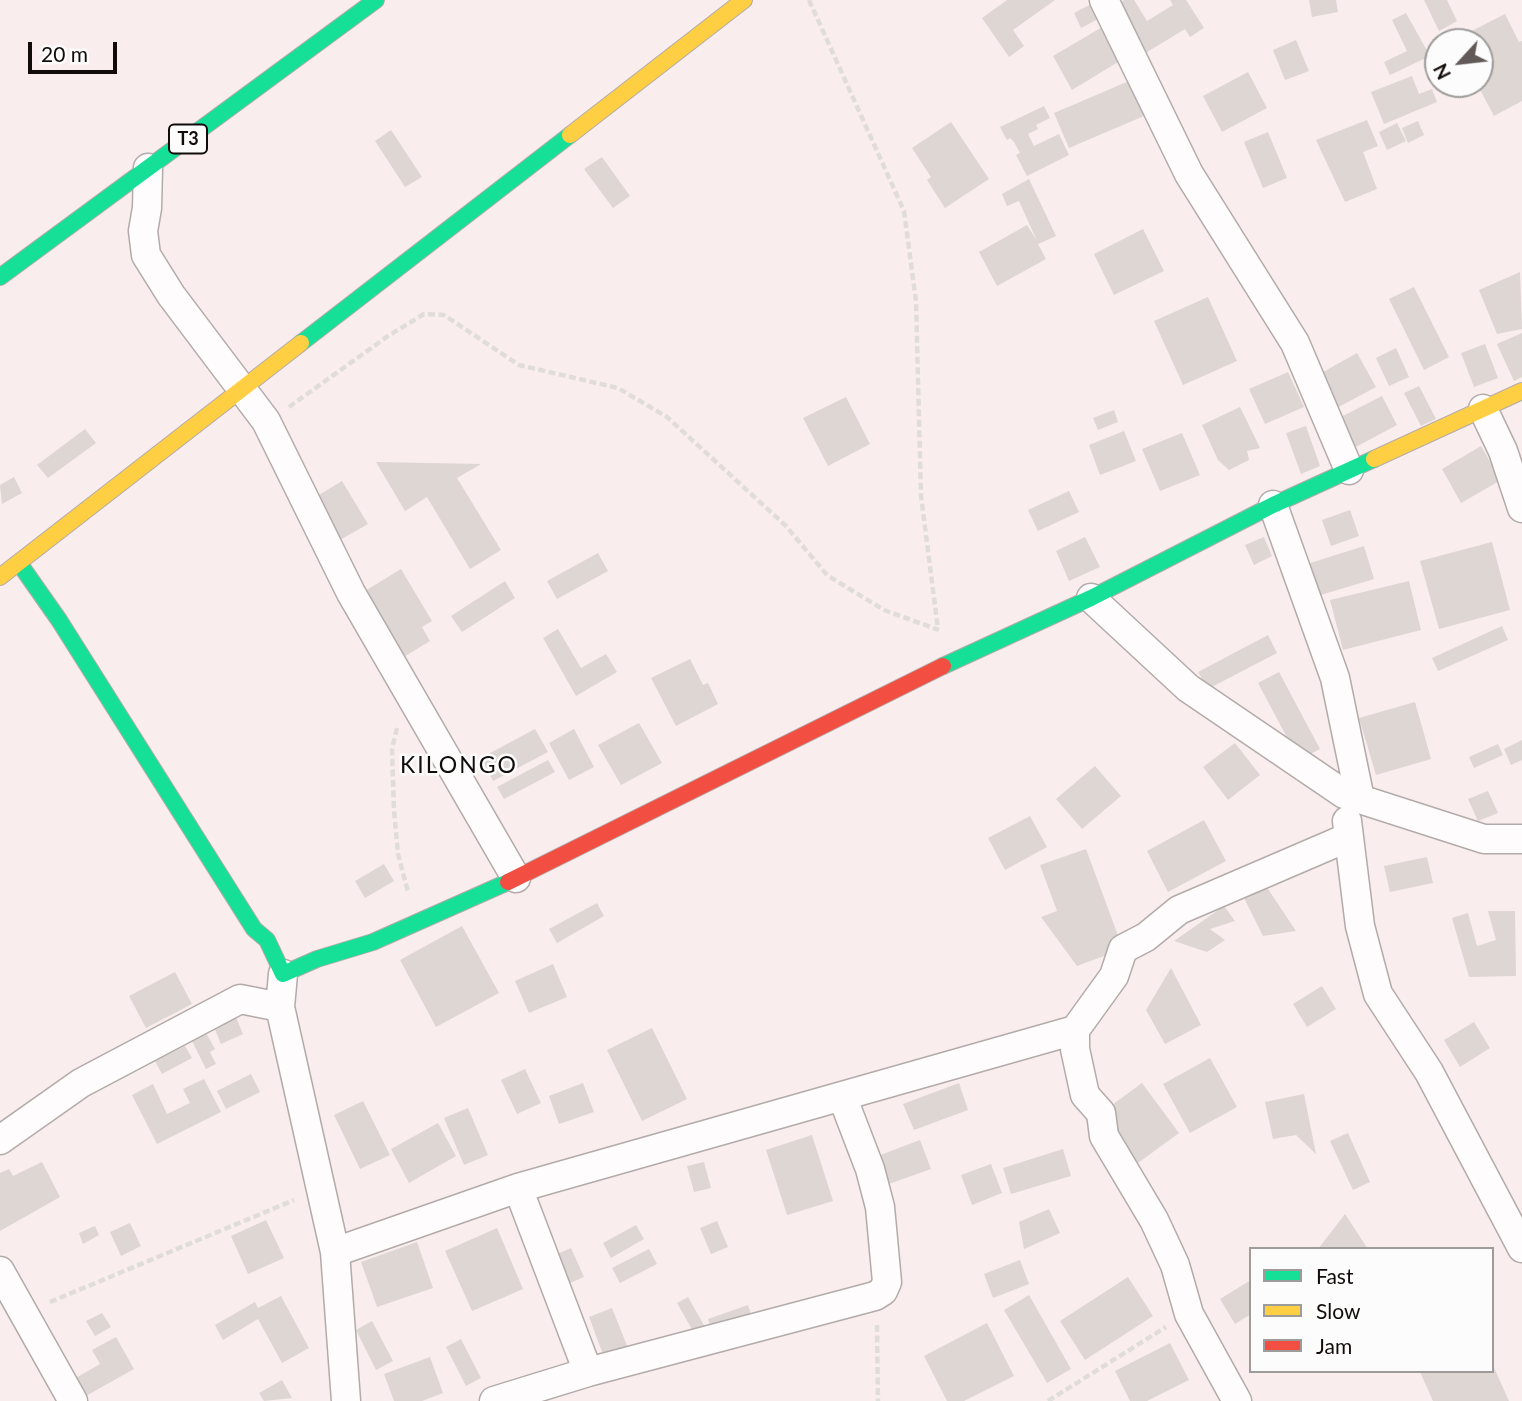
<!DOCTYPE html>
<style>
body{margin:0}
#map{position:relative;width:1522px;height:1401px;overflow:hidden;background:#f9eeed;font-family:Lato,sans-serif}
canvas{display:block}
.legend{position:absolute;left:1249px;top:1247px;width:245px;height:126px;box-sizing:border-box;background:#fcfcfc;border:2px solid #9e9c9b;margin:0;padding:9px 12px;list-style:none;font-size:21px;color:#110b0a}
.legend li{display:flex;align-items:center;gap:14px;height:35px}
.legend b{width:35px;border:2px solid #9e9c9b}
.north{position:absolute;left:1424px;top:28px;width:70px;height:70px;box-sizing:border-box;background:#fcfcfc;border:2px solid #9e9c9b;border-radius:50%;rotate:243deg;font-size:19px;font-weight:700;line-height:28px;text-align:center;color:#110b0a}
.north::after{content:'';display:block;margin:auto;width:24px;height:32px;background:#625a59;clip-path:polygon(50% 0,100% 100%,50% 72%,0 100%)}
.scale{position:absolute;left:28px;top:42px;width:89px;height:32px;box-sizing:border-box;border:4px solid #110b0a;border-top:0;padding-left:9px;font-size:21px;line-height:24px;white-space:nowrap;color:#110b0a;-webkit-text-stroke:5px #fcfcfc;paint-order:stroke}
</style>
<div id="map">
<canvas width="1522" height="1401"></canvas>
<ul class="legend">
<li><b style="height:9px;background:#16e098"></b>Fast</li>
<li><b style="height:9px;background:#ffcf43"></b>Slow</li>
<li><b style="height:9px;background:#f24e42"></b>Jam</li>
</ul>
<div class="north">N</div>
<div class="scale">20 m</div>
</div>
<script>
const g = document.querySelector('canvas').getContext('2d');
g.lineJoin = 'round';
function fill(path, color) {
  g.fillStyle = color;
  g.fill(path, 'evenodd');
}
function poly(rows) {
  const path = new Path2D();
  for (const r of rows) {
    path.moveTo(r[0], r[1]);
    for (let i = 2; i < r.length; i += 2) path.lineTo(r[i], r[i + 1]);
  }
  return path;
}
function stroke(path, color, width, dash) {
  g.strokeStyle = color;
  g.lineWidth = width;
  g.lineCap = dash ? 'butt' : 'round';
  g.setLineDash(dash || []);
  g.stroke(path);
}
function write(font, color, halo, rows, align = 'center') {
  g.font = font + ' Lato,sans-serif';
  g.lineWidth = 5;
  g.setLineDash([]);
  g.textBaseline = 'middle';
  g.strokeStyle = halo;
  g.fillStyle = color;
  for (const [text, x, y, turn = 0] of rows) {
    g.save();
    g.translate(x, y);
    g.rotate((+turn || 0) * Math.PI / 180);
    g.textAlign = isNaN(turn) ? turn : align;
    if (halo) g.strokeText(text, 0, 0);
    g.fillText(text, 0, 0);
    g.restore();
  }
}
fill(poly([
 [1007,0,1055,0,1013,30,1024,46,1009,57,982,18],
 [1124,0,1134,0,1147,21,1173,5,1170,0,1186,0,1204,28,1190,37,1185,29,1139,57,1114,6],
 [1309,0,1336,0,1338,12,1312,17],
 [1424,0,1447,0,1457,21,1439,31],
 [1095,2,1102,17,1081,28,1074,13],
 [1406,13,1430,56,1390,75,1384,62,1407,51,1392,20],
 [1505,14,1519,42,1522,41,1522,101,1494,116,1477,84,1480,84,1480,42,1454,40],
 [1104,26,1123,59,1072,90,1053,56],
 [1296,40,1309,71,1285,80,1273,50],
 [1248,72,1267,108,1222,132,1203,96],
 [1412,76,1419,94,1432,89,1437,102,1384,124,1371,92],
 [1129,81,1144,116,1069,148,1054,113],
 [1044,106,1050,118,1036,125,1038,129,1028,134,1034,146,1059,134,1069,155,1027,176,1016,155,1020,153,1014,142,1010,138,1007,140,1000,127],
 [1367,120,1378,146,1363,152,1377,189,1345,202,1316,140],
 [1418,121,1424,135,1408,143,1402,128],
 [951,122,989,179,945,208,927,180,931,177,912,148],
 [1397,123,1406,141,1387,150,1379,132],
 [391,130,422,177,405,187,375,141],
 [1268,132,1287,178,1263,188,1244,142],
 [602,157,630,196,613,208,584,169],
 [1029,179,1056,236,1038,244,1046,259,997,286,979,252,1027,225,1037,241,1019,201,1007,206,1002,194],
 [1143,229,1164,271,1114,295,1094,254],
 [1520,272,1522,329,1497,334,1479,290],
 [1414,287,1449,357,1424,370,1389,299],
 [1208,297,1237,361,1183,385,1154,321],
 [1522,333,1522,377,1514,381,1497,344],
 [1485,344,1498,378,1474,387,1461,353],
 [1396,348,1409,377,1389,386,1376,358],
 [1357,353,1376,387,1335,409,1316,376],
 [1288,372,1304,407,1265,424,1249,389],
 [1419,386,1436,419,1421,426,1404,393],
 [1382,396,1397,425,1352,449,1337,419],
 [846,397,870,444,828,466,803,418],
 [1240,407,1260,448,1247,451,1249,460,1229,470,1218,460,1202,425],
 [1114,410,1118,422,1098,430,1093,418],
 [1306,426,1320,466,1301,474,1286,433],
 [85,429,96,443,48,478,37,465],
 [1124,431,1136,461,1100,475,1089,445],
 [1182,433,1200,475,1160,491,1142,449],
 [1481,446,1501,480,1461,503,1442,469],
 [376,462,481,464,457,478,501,550,470,569,427,497,405,511],
 [14,477,22,493,2,504,0,485],
 [342,481,368,524,340,540,314,498],
 [1069,491,1079,512,1038,531,1028,510],
 [1350,510,1359,536,1331,546,1322,520],
 [1085,537,1100,567,1069,581,1056,551],
 [1264,537,1272,556,1254,565,1245,545],
 [1492,542,1510,610,1439,629,1420,561],
 [1364,546,1374,579,1314,597,1304,565],
 [598,553,608,571,557,599,547,581],
 [401,569,432,621,422,627,430,641,402,658,360,594],
 [505,581,515,598,462,632,451,616],
 [1409,581,1421,630,1343,650,1330,600],
 [1502,626,1508,640,1438,671,1432,658],
 [558,629,581,668,606,654,617,672,576,696,543,638],
 [1268,635,1277,653,1208,689,1198,672],
 [690,659,703,685,708,683,718,704,676,726,651,678],
 [1279,672,1320,749,1299,760,1258,683],
 [1415,702,1431,759,1376,775,1359,718],
 [639,723,662,763,621,785,598,745],
 [535,729,548,752,493,781,481,758],
 [574,729,594,767,569,780,549,743],
 [1522,740,1522,760,1511,765,1504,749],
 [1235,743,1260,775,1228,800,1203,767],
 [1498,744,1503,755,1474,768,1469,757],
 [548,760,555,772,504,799,497,787],
 [1095,766,1121,796,1082,829,1056,799],
 [1488,791,1498,813,1478,821,1468,799],
 [1030,816,1047,847,1005,870,988,838],
 [1204,820,1226,861,1168,892,1147,851],
 [1086,849,1123,949,1077,966,1041,917,1057,911,1040,865],
 [1427,857,1433,883,1390,892,1384,866],
 [384,864,394,881,365,898,355,881],
 [1237,884,1268,889,1296,931,1263,936],
 [597,903,604,916,557,943,549,929],
 [1224,906,1235,921,1210,929,1225,940,1207,952,1174,941],
 [1488,911,1515,911,1516,976,1469,977,1452,918,1468,913,1477,946,1496,940],
 [462,926,499,993,436,1027,400,960],
 [553,964,567,997,529,1013,515,981],
 [1171,968,1201,1025,1165,1044,1146,1010],
 [175,972,192,1004,146,1028,129,996],
 [1322,986,1336,1009,1307,1027,1293,1004],
 [236,1017,243,1034,221,1044,214,1027],
 [1474,1022,1490,1048,1460,1067,1444,1040],
 [652,1028,687,1099,642,1121,607,1050],
 [206,1033,215,1049,210,1052,216,1064,206,1069,192,1041],
 [185,1046,192,1058,162,1074,155,1061],
 [1210,1058,1237,1107,1190,1133,1163,1084],
 [525,1069,541,1103,517,1114,501,1080],
 [251,1074,260,1092,226,1109,217,1091],
 [204,1079,221,1112,157,1144,132,1095,153,1084,167,1114,190,1103,183,1089],
 [583,1083,594,1112,559,1124,549,1096],
 [959,1083,968,1110,914,1130,903,1104],
 [1142,1083,1179,1133,1138,1163,1101,1113],
 [1304,1094,1316,1154,1296,1135,1273,1139,1265,1102],
 [363,1101,390,1155,360,1169,334,1115],
 [468,1108,488,1155,464,1165,444,1118],
 [438,1123,456,1156,409,1183,391,1149],
 [1348,1133,1370,1182,1353,1190,1330,1141],
 [812,1135,833,1201,787,1215,766,1150],
 [920,1140,931,1169,886,1185,875,1157],
 [1063,1149,1071,1176,1011,1194,1003,1168],
 [42,1162,60,1197,0,1231,0,1173,9,1169,13,1176],
 [704,1162,711,1188,694,1192,687,1166],
 [991,1164,1002,1193,972,1205,961,1175],
 [1049,1209,1060,1233,1024,1249,1019,1222],
 [1345,1214,1368,1249,1318,1249],
 [266,1220,284,1258,248,1274,231,1236],
 [717,1221,728,1247,711,1254,700,1228],
 [130,1223,141,1246,121,1256,110,1232],
 [636,1225,644,1239,611,1258,603,1243],
 [95,1226,99,1235,83,1244,79,1233],
 [497,1228,523,1289,472,1311,445,1251],
 [417,1242,433,1288,377,1307,361,1262],
 [571,1248,584,1277,570,1283,557,1254],
 [649,1249,657,1264,620,1283,612,1268],
 [1020,1260,1029,1284,993,1298,984,1274],
 [1128,1277,1153,1316,1085,1360,1060,1321],
 [1251,1280,1251,1314,1235,1324,1220,1299],
 [1029,1295,1071,1369,1047,1383,1004,1310],
 [281,1296,309,1348,282,1363,258,1319,223,1340,215,1325,255,1302,258,1308],
 [688,1297,709,1334,698,1340,677,1303],
 [748,1305,753,1320,713,1334,708,1319],
 [612,1308,628,1348,604,1357,589,1317],
 [102,1313,111,1327,95,1336,86,1321],
 [372,1321,393,1361,376,1370,356,1330],
 [987,1323,1014,1376,964,1401,947,1401,924,1356],
 [116,1337,134,1369,77,1401,67,1383,100,1364,92,1350],
 [461,1339,481,1378,466,1386,446,1347],
 [1170,1343,1189,1380,1147,1401,1130,1401,1115,1371],
 [430,1357,443,1393,422,1401,394,1401,384,1374],
 [1492,1363,1509,1401,1433,1401,1420,1372,1492,1371],
 [282,1380,292,1398,264,1401,259,1393]
]), '#ddd6d3');
const street = poly([
 [1104,0,1189,174,1295,343,1349,470],
 [148,168,147,208,143,231,146,255,171,295,266,421,351,593,516,878],
 [1483,409,1503,451,1522,508],
 [1273,505,1335,678,1360,799],
 [1091,598,1188,688,1344,794,1484,839,1522,839],
 [1347,821,1360,926,1378,994,1429,1072,1522,1248],
 [283,974,280,1007,335,1252,346,1401],
 [0,1140,81,1083,240,999,280,1007],
 [518,1188,588,1372],
 [335,1252,518,1188,1075,1030],
 [0,1271,73,1401],
 [494,1401,588,1372,875,1296,883,1291,887,1282,880,1207,870,1169,842,1096],
 [1237,1401,1189,1314,1175,1265,1154,1220,1104,1136,1101,1113,1085,1095,1075,1049,1075,1030,1114,976,1123,949,1146,937,1179,910,1349,837]
]);
const fast = poly([
 [0,277,376,0],
 [301,343,570,135],
 [19,563,59,620,254,929,267,940,283,974,317,959,373,942,508,882],
 [943,666,1091,598,1273,505,1374,459]
]);
const slow = poly([
 [570,135,744,0],
 [1374,459,1522,391],
 [0,577,301,343]
]);
const jam = poly([
 [508,882,943,666]
]);
stroke(street, '#b3abaa', 31);
stroke(fast, '#b3abaa', 18);
stroke(slow, '#b3abaa', 18);
stroke(jam, '#b3abaa', 18);
stroke(poly([
 [809,0,904,211,916,301,921,496,938,629],
 [289,407,388,336,424,314,444,315,519,365,618,388,667,417,785,525,827,575,884,610,939,630],
 [397,728,392,749,394,810,398,854,408,892],
 [50,1302,294,1200],
 [877,1325,878,1401],
 [1048,1401,1166,1327]
]), '#e0dcdb', 4.5, [7, 3.5]);
stroke(street, '#fefcfc', 28);
stroke(fast, '#16e098', 16);
stroke(slow, '#ffcf43', 16);
stroke(jam, '#f24e42', 16);
for (const [x, y, w] of [
 [188,139,38]
]) {
  const box = new Path2D();
  box.roundRect(x - w / 2, y - 14.5, w, 29, 5);
  g.fillStyle = '#fcfcfc';
  g.fill(box);
  stroke(box, '#110b0a', 2);
}
write('bold 18px', '#110b0a', null, [
 ["T3",188,139]
]);
g.letterSpacing = '2px';
write('23px', '#110b0a', '#fcfcfc', [
 ["KILONGO",459,766]
]);
g.letterSpacing = '0px';
</script>
